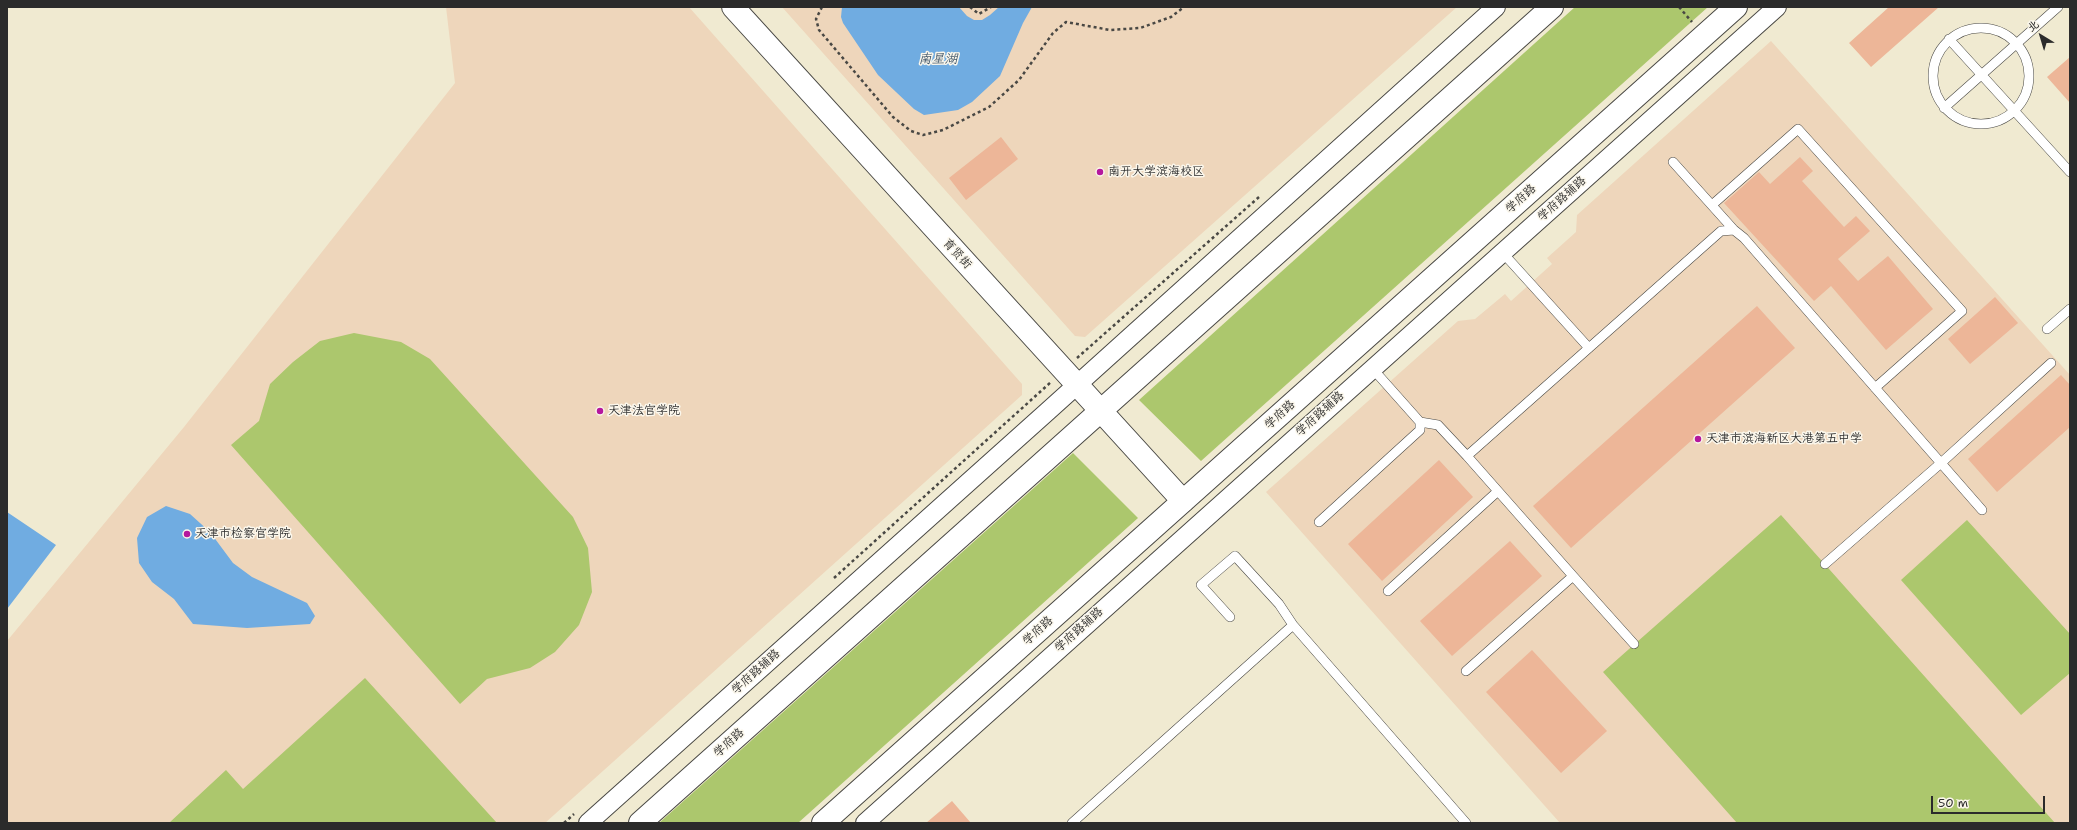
<!DOCTYPE html>
<meta charset="utf-8">
<style>
body{margin:0}
#map{position:relative;width:2077px;height:830px;overflow:hidden;background:#f0ead1;font-family:"Shantell Sans","LXGW WenKai TC",sans-serif}
canvas{display:block}
.frame{position:absolute;inset:0;border:8px solid #2b2b2b;pointer-events:none}
.north{position:absolute;left:2021px;top:16px;width:40px;height:40px;-webkit-text-stroke:3px #fbf7ec;paint-order:stroke;rotate:322deg;font-size:11px;font-weight:700;line-height:16px;text-align:center;color:#2b2b2b}
.north::after{content:'';display:block;margin:auto;width:14px;height:18px;background:#2b2b2b;clip-path:polygon(50% 0,100% 100%,50% 72%,0 100%)}
.scale{position:absolute;left:1931px;top:796px;width:114px;height:18px;box-sizing:border-box;border:2px solid #2b2b2b;border-top:0;padding-left:5px;font-size:12px;line-height:14px;white-space:nowrap;color:#2b2b2b;-webkit-text-stroke:3px #fbf7ec;paint-order:stroke}
</style>
<div id="map">
<canvas width="2077" height="830"></canvas>
<div class="frame"></div>
<div class="north">北</div>
<div class="scale">50 m</div>
</div>
<script>
const g = document.querySelector('canvas').getContext('2d');
g.lineJoin = 'round';
function fill(path, color) {
  g.fillStyle = color;
  g.fill(path, 'evenodd');
}
function poly(rows) {
  const path = new Path2D();
  for (const r of rows) {
    if (r.length === 3) {
      path.moveTo(r[0] + r[2], r[1]);
      path.arc(r[0], r[1], r[2], 0, 2 * Math.PI);
      continue;
    }
    path.moveTo(r[0], r[1]);
    for (let i = 2; i < r.length; i += 2) path.lineTo(r[i], r[i + 1]);
  }
  return path;
}
function stroke(path, color, width, dash) {
  g.strokeStyle = color;
  g.lineWidth = width;
  g.lineCap = dash ? 'butt' : 'round';
  g.setLineDash(dash || []);
  g.stroke(path);
}
function write(font, color, halo, rows, align = 'center') {
  g.font = font + ' "Shantell Sans","LXGW WenKai TC",sans-serif';
  g.lineWidth = 3;
  g.setLineDash([]);
  g.textBaseline = 'middle';
  g.strokeStyle = halo;
  g.fillStyle = color;
  for (const [text, x, y, turn = 0] of rows) {
    g.save();
    g.translate(x, y);
    g.rotate((+turn || 0) * Math.PI / 180);
    g.textAlign = isNaN(turn) ? turn : align;
    if (halo) g.strokeText(text, 0, 0);
    g.fillText(text, 0, 0);
    g.restore();
  }
}
fill(poly([
 [446,7,689,7,1022,384,1022,395,545,823,7,823,7,641,184,427,455,83],
 [782,7,1457,7,1085,337,1075,336],
 [1771,41,2070,375,2070,823,1560,823,1266,492,1458,321,1475,319,1505,294,1511,301,1552,264,1547,258,1576,232,1577,215]
]), '#eed6bb');
fill(poly([
 [1575,7,1708,7,1201,461,1139,400],
 [354,333,401,342,430,359,573,517,588,548,592,592,579,625,555,652,530,668,487,679,460,704,231,445,259,421,270,384,293,362,320,341],
 [1073,453,1138,518,798,823,659,823],
 [1781,515,2055,823,1737,823,1603,672],
 [1967,520,2070,634,2070,673,2021,715,1901,580],
 [365,678,497,823,169,823,226,770,243,789]
]), '#acc76d');
fill(poly([
 [842,7,959,7,967,16,974,20,982,20,990,15,999,7,1032,7,1023,23,1000,76,972,102,958,110,924,115,914,109,878,75,843,23,841,17],
 [166,506,190,514,210,532,233,563,252,577,307,603,315,616,310,624,247,628,193,624,174,599,152,582,139,563,137,538,147,517],
 [7,512,56,545,7,609]
]), '#70ace1');
fill(poly([
 [1889,7,1939,7,1871,67,1849,43],
 [2070,57,2070,103,2047,77],
 [1001,137,1018,159,966,200,949,178],
 [1800,157,1813,171,1802,181,1844,227,1856,216,1870,231,1838,259,1858,281,1888,256,1933,309,1886,350,1831,286,1814,301,1724,203,1759,172,1770,184],
 [1995,297,2018,323,1970,364,1948,339],
 [1757,306,1795,348,1571,548,1533,506],
 [2061,375,2070,385,2070,427,1997,492,1968,459],
 [1439,460,1473,497,1382,581,1348,544],
 [1510,541,1542,576,1452,656,1420,621],
 [1532,650,1607,731,1561,773,1486,692],
 [952,801,971,823,926,823]
]), '#edb698');
const lane = poly([
 [1981,76,48],
 [1949,39,2070,172],
 [1944,108,2058,7],
 [1673,162,1734,230],
 [1712,205,1798,129,1962,311,1875,388],
 [1502,252,1589,348],
 [2047,329,2070,309],
 [1372,368,1420,422,1438,425,1467,456],
 [1319,522,1420,430,1420,422],
 [1825,564,1941,463,2051,363],
 [1573,576,1634,644],
 [1388,591,1498,491],
 [1230,617,1201,585,1235,556,1279,604,1293,625,1466,823],
 [1466,671,1573,576,1467,456,1721,231,1734,230,1744,238,1982,510],
 [1072,823,1293,625]
]);
const street = poly([
 [588,823,1048,411,1496,7],
 [865,823,1777,7]
]);
const secondary = poly([
 [733,7,1183,501]
]);
const highway = poly([
 [640,823,1552,7],
 [823,823,1736,7]
]);
stroke(lane, '#494844', 10);
stroke(street, '#494844', 20);
stroke(secondary, '#494844', 24);
stroke(highway, '#494844', 24);
stroke(poly([
 [822,7,816,19,819,30,893,117,911,131,923,135,943,130,989,107,1019,80,1053,33,1066,22,1110,30,1140,28,1171,17,1184,7],
 [970,7,979,14,991,7],
 [1679,7,1692,22],
 [1077,358,1259,197],
 [834,578,1051,382],
 [564,823,574,814]
]), '#494844', 2.5, [3, 3]);
stroke(lane, '#fff', 9);
stroke(street, '#fff', 18);
stroke(secondary, '#fff', 22);
stroke(highway, '#fff', 22);
for (const [x, y, r, color] of [
 [1100,172,4,"#b5179e"],
 [600,411,4,"#b5179e"],
 [1698,439,4,"#b5179e"],
 [187,534,4,"#b5179e"]
]) {
  const dot = new Path2D();
  dot.arc(x, y, r, 0, 2 * Math.PI);
  g.fillStyle = color;
  g.fill(dot);
  stroke(dot, '#fbf7ec', 1.5);
}
write('12px', '#2b2b2b', '#fbf7ec', [
 ["南开大学滨海校区",1108,172],
 ["天津法官学院",608,411],
 ["天津市滨海新区大港第五中学",1706,439],
 ["天津市检察官学院",195,534]
], 'left');
write('12px', '#2b2b2b', '#fbf7ec', [
 ["学府路",1521,199,-42],
 ["学府路辅路",1562,199,-42],
 ["育贤街",957,254,47],
 ["学府路辅路",1320,414,-42],
 ["学府路",1280,415,-42],
 ["学府路辅路",1079,630,-42],
 ["学府路",1038,631,-42],
 ["学府路辅路",756,672,-42],
 ["学府路",729,743,-42]
]);
write('italic 13px', '#43586b', '#fbf7ec', [
 ["南星湖",938,60]
]);
</script>
